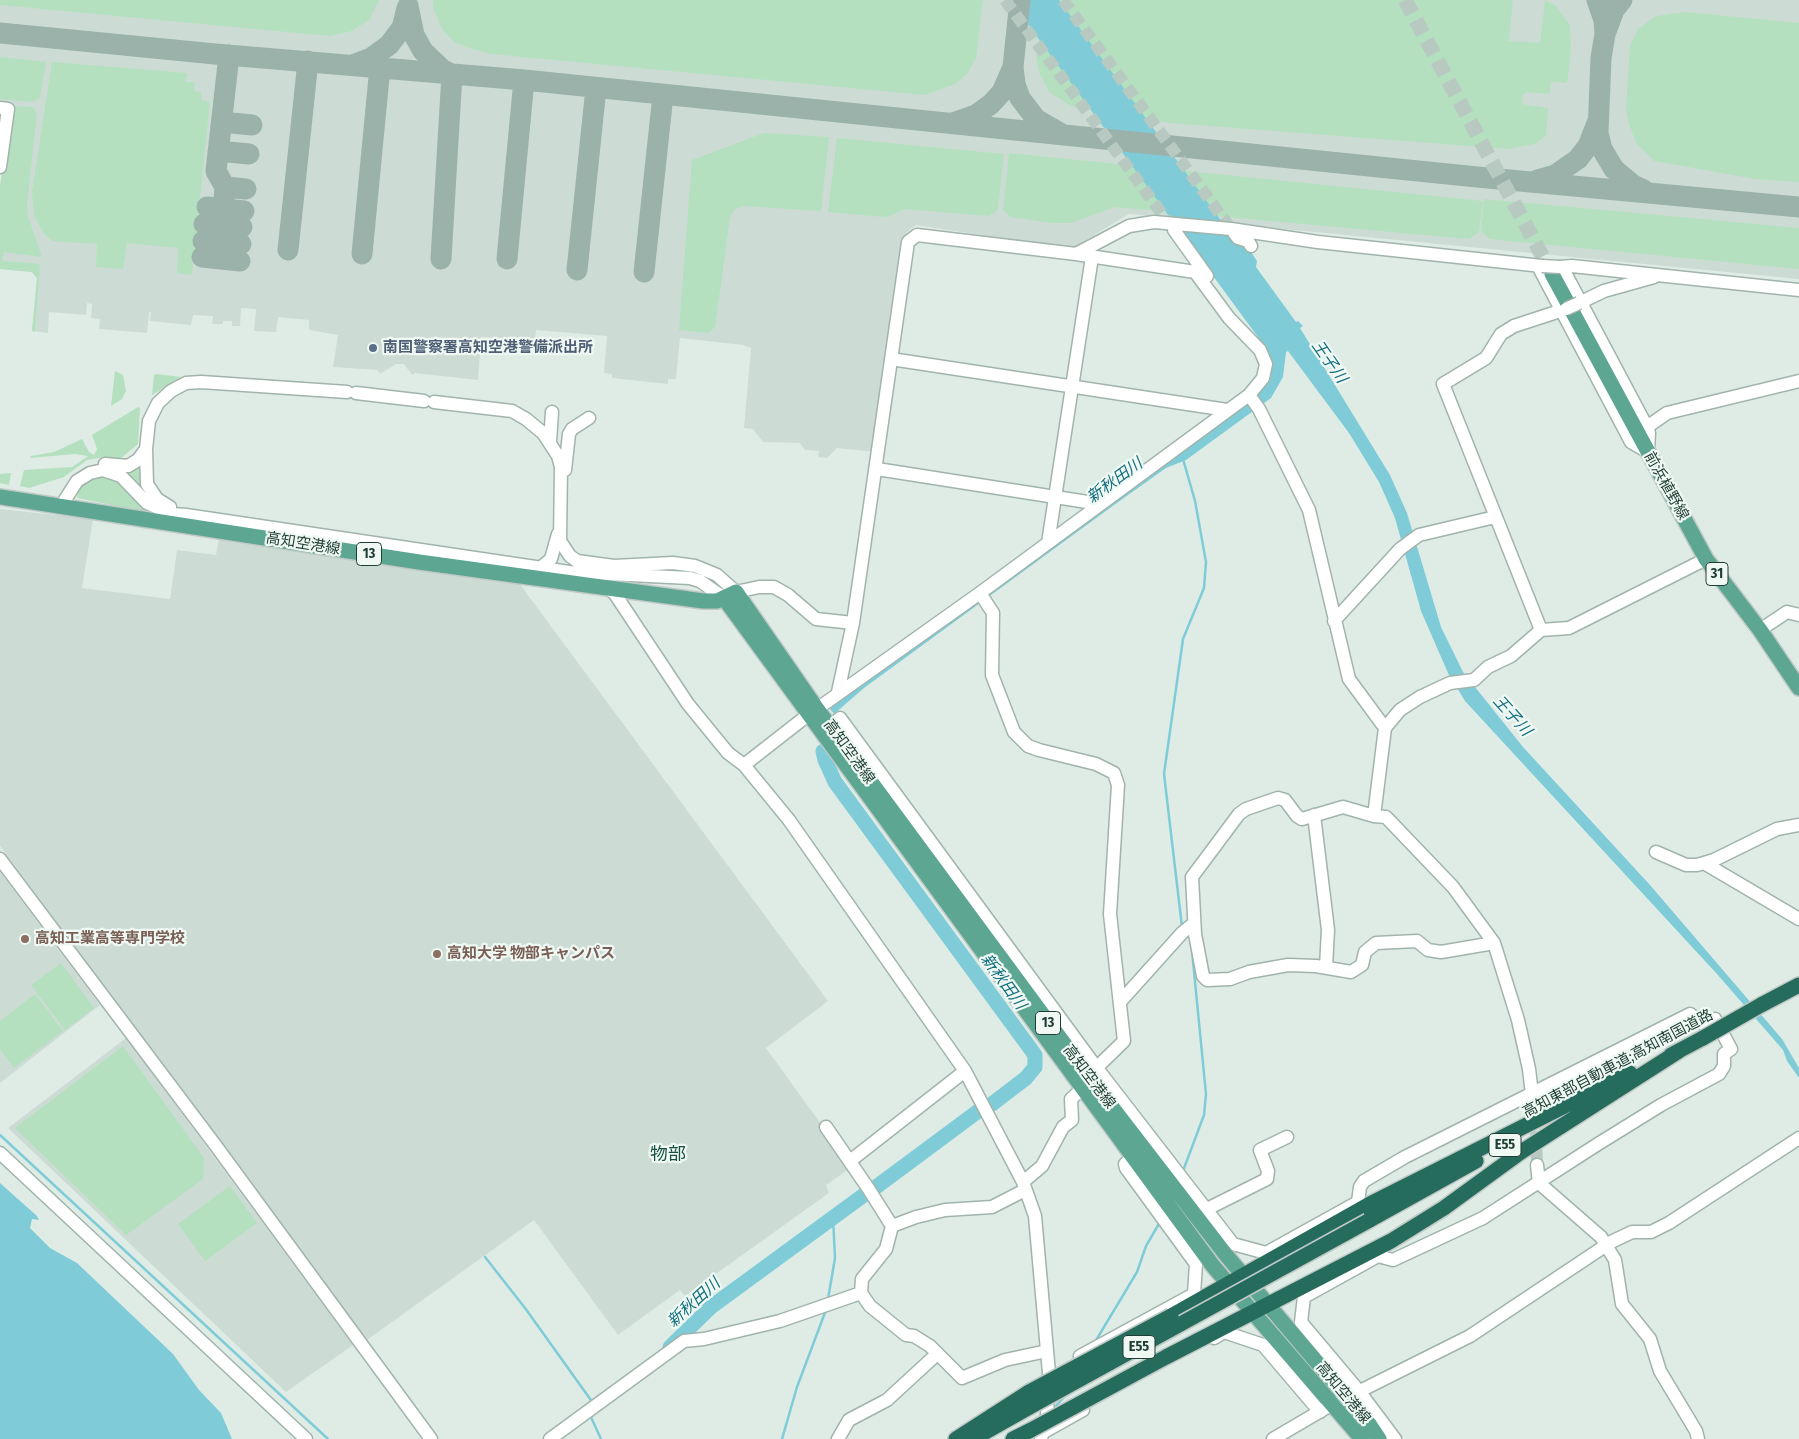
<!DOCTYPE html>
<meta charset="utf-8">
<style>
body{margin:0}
canvas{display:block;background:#deece5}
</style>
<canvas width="1799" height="1439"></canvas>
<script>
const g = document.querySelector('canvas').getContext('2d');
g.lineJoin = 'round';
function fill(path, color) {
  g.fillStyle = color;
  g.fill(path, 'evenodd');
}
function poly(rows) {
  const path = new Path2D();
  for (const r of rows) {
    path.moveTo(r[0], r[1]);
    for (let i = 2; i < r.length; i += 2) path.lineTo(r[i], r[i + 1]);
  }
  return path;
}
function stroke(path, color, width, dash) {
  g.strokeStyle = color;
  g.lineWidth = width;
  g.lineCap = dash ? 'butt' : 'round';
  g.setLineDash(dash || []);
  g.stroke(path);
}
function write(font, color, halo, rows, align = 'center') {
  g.font = font + ' "Fira Sans Condensed","Noto Sans JP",sans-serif';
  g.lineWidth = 4.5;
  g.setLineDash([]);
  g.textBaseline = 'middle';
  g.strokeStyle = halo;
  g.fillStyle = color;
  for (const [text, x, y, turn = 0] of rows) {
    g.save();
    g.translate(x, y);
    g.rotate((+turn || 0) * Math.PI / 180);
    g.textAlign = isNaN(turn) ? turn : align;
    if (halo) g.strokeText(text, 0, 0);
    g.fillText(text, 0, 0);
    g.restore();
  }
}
fill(poly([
 [0,0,1799,0,1799,279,1129,214,1076,246,1052,246,916,225,906,233,875,452,837,448,827,458,818,457,819,451,805,450,800,443,763,442,753,429,744,428,751,348,743,345,680,338,676,379,668,379,668,384,612,378,612,374,604,373,607,336,536,330,535,340,481,337,478,380,415,373,412,375,404,364,396,364,380,374,377,370,333,367,338,335,309,330,309,320,278,317,276,332,254,331,256,309,241,308,240,326,232,326,232,321,223,321,223,324,212,324,213,316,193,315,191,325,150,321,151,312,149,312,147,333,99,329,100,319,91,318,92,304,87,303,86,315,49,312,48,333,32,331,37,278,32,272,0,269,0,186,13,106,0,105],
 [0,509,93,519,82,588,170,599,177,550,216,555,219,539,519,583,828,1001,766,1048,852,1167,826,1185,829,1193,685,1296,680,1290,618,1335,534,1220,367,1340,0,846],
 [0,872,100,1005,0,1083],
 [126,1038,353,1345,286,1392,8,1128]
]), '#ccdcd4');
fill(poly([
 [0,0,379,0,369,20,352,31,330,36,0,5],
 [433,0,983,0,976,58,967,74,955,84,925,95,491,54,469,48,454,42,442,29,433,7],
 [1046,0,1513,0,1509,41,1540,43,1545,0,1556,6,1570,26,1571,49,1567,83,1551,82,1550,94,1528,92,1523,94,1522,104,1548,108,1546,136,1534,144,1509,149,1170,123,1071,106,1049,92,1040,74,1036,58],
 [1685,12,1799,23,1799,182,1755,179,1654,161,1637,144,1629,125,1626,109,1630,47,1638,29,1656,16],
 [0,57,46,62,40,98,32,102,0,99],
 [52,62,187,73,186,82,195,82,194,91,201,92,201,100,210,102,192,275,177,273,178,248,127,243,123,269,96,267,97,244,52,241,42,231,34,215,32,192],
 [13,106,32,107,37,114,27,204,28,216,41,254,41,257,4,252,2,261,40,264,35,332,32,331,37,278,32,272,0,269,0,186],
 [764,133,829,137,821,211,743,206,734,210,730,218,715,327,708,333,679,330,692,160],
 [837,138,1004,154,998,210,989,216,905,209,890,216,884,217,828,212],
 [1009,153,1483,201,1479,232,1469,239,1115,207,1071,223,1051,223,1011,217,1003,210],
 [1484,199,1799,228,1799,269,1489,239,1481,231],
 [115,371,123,375,126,391,122,399,111,406],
 [157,374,181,377,152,395,154,375],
 [138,407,140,408,138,444,120,459,104,457,87,460,64,477,29,488,20,486,24,470,72,467,88,456,75,454,30,458,31,456,54,452,82,439,89,452,94,455,97,449,92,435],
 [142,463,154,500,115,468],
 [11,473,9,485,0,483,0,474],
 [101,475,124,484,170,517,77,498,78,489,85,482],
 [61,963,94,1008,65,1030,31,985],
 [35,994,63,1031,14,1068,0,1049,0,1021],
 [123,1046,204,1158,203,1179,126,1235,15,1128],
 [230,1186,257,1223,205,1261,178,1224]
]), '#b4e0bf');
fill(poly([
 [1010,0,1059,0,1233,237,1245,243,1257,261,1256,267,1296,322,1298,321,1303,326,1300,328,1390,475,1407,513,1441,627,1463,672,1523,747,1650,885,1782,1039,1799,1068,1799,1078,1787,1061,1783,1050,1717,974,1465,701,1448,673,1421,611,1395,518,1379,482,1349,433,1288,351,1286,352,1283,377,1271,398,1186,460,1166,468,1114,505,864,688,834,714,830,709,837,700,1254,393,1266,348],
 [0,1183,37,1216,39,1220,32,1219,30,1228,50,1248,77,1263,173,1354,199,1390,221,1413,232,1439,0,1439]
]), '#7fccd8');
stroke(poly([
 [1182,927,1164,774,1183,639,1204,588,1206,562,1195,501,1183,459],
 [0,1135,328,1439],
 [1183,1171,1204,1115,1206,1094,1192,951],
 [485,1257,525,1308,593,1403],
 [828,1299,835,1258,833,1218],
 [1095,1342,1137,1272,1146,1246,1160,1222],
 [1053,1409,1066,1395],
 [590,1415,601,1439],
 [782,1439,797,1387,826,1310]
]), '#7fccd8', 2.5);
stroke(poly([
 [823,751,825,760,835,782,1035,1055,1035,1067,1026,1078,992,1104,981,1109,872,1190],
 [670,1347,711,1307,868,1192]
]), '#7fccd8', 15);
stroke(poly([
 [1020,0,1013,67,1015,84,1020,98,1036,119,1060,133],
 [1597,0,1604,20,1605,34],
 [1622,0,1614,10,1605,34,1601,58,1598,133,1602,149,1614,169,1633,185,1644,190],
 [408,6,414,35,423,51,443,70,452,74,441,259],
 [0,33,215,54,524,80,1477,177,1799,207],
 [355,64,371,58,389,45,402,28,407,8],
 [222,122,252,125],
 [953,123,976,115,991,104,1002,92,1013,67],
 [218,151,249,154],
 [1537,180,1555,175,1578,159,1588,146,1597,123],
 [225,187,246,189],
 [207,207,244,211],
 [204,224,242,227],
 [203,241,241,244],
 [288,250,308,61],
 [362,254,380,67],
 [202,257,240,261],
 [219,259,225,187,216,171,229,55],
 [507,259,524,80],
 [577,270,596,88],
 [644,272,663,95]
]), '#9bb2aa', 21);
stroke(poly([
 [1005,0,1174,230],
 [1063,0,1234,233],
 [1535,1113,1537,1165]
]), '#b8c9c2', 12, [12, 6]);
stroke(poly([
 [1405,0,1552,274]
]), '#b8c9c2', 15, [15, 8]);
const minor = poly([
 [0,108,8,109,0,167],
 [1174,230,1207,276],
 [1234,233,1238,238,1248,241,1251,246],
 [1538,266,1631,442,1648,452,1649,433,1647,427,1562,267],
 [1560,267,1572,266,1799,290],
 [1579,303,1604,291,1654,277],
 [891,359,1227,410],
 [356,393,424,401],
 [1249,395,1259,409,1309,510,1349,679,1385,728],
 [434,402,512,411,526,419,543,433,558,456,561,467,560,541,570,556,577,561,614,566,673,563,695,566,717,575,736,592,759,587,774,587,788,595,816,619,853,623],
 [1647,427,1667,413,1799,381],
 [550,442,552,412],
 [105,464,128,466,138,460,146,449],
 [877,469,1100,504],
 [565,470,569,434,572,429,589,418],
 [61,506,77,481,90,473,103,470,121,476,147,503,172,514,186,515,569,572,690,578,700,581,724,598],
 [170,507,157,499,147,484,146,449,149,421,158,403,171,391,186,383,201,382,347,392],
 [1048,543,1092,257],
 [539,569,551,559,558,534],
 [607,587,615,594,688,704,728,753,744,765,789,820,965,1071,1023,1182,1035,1216,1049,1373,1047,1415,1041,1439],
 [980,593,993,613,992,675,1014,732,1028,746,1039,750,1096,764,1114,773,1118,785,1110,914,1124,1041,1088,1076,1083,1088,1071,1099,1072,1120,1063,1127,1042,1166,1023,1182],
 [1334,621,1400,549,1419,535,1495,517],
 [1541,630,1443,384,1486,358,1501,334,1514,326,1566,309],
 [1760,630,1787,612,1799,615],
 [838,692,853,623,908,242,917,235,1076,254,1129,226,1154,222,1231,229,1318,242,1542,266],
 [817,709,980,593,1249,395,1263,378,1266,364,1260,350,1229,318,1195,272,1076,254],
 [830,727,840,718,1096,1067,1233,1244,1266,1253,1358,1202,1360,1187,1364,1181,1405,1157,1680,1019,1690,1014,1703,1024,1715,1019,1731,1049,1724,1054,1724,1066,1719,1074,1661,1105,1598,1144,1483,1218,1393,1260,1378,1256,1304,1297,1301,1322,1359,1391,1395,1439],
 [744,765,808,715],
 [1314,815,1328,930,1326,967],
 [1374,816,1385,728,1400,710,1420,697,1450,683,1474,680,1488,667,1511,656,1541,630,1569,628,1706,559],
 [1656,852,1686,865,1697,865,1714,860,1777,829,1799,825],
 [0,859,216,1146,431,1439],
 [1704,863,1799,919],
 [1494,943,1441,952,1428,950,1417,941,1376,943,1365,952,1362,965,1351,972,1316,966,1288,965,1249,972,1230,979,1207,980,1203,976,1195,934,1192,877,1239,814,1246,809,1278,798,1285,800,1297,816,1302,819,1343,807,1374,816,1386,817,1453,887,1494,943,1518,1020,1529,1069,1534,1111],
 [1120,1002,1182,933,1194,923],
 [826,1127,868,1188,892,1226,886,1249,862,1279,861,1293,870,1306,906,1335,914,1336,930,1346,962,1378,1005,1360,1047,1351],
 [0,1153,306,1439],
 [850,1161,965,1071],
 [1537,1165,1539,1183,1601,1237,1615,1260,1622,1304,1650,1339,1660,1371,1696,1431,1698,1439],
 [1205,1210,1267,1179,1268,1171,1260,1150,1287,1137],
 [892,1226,916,1217,945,1210,992,1207,1025,1190],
 [1214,1338,1224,1332,1263,1345,1320,1412],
 [1080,1356,1194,1294,1196,1264,1126,1168,1125,1164,1133,1157],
 [1042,1433,1083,1410],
 [550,1439,684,1341,704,1339,780,1321,861,1293],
 [838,1439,849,1420,887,1400,937,1354],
 [1273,1439,1324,1409,1470,1336,1611,1242,1632,1232,1651,1232,1669,1223,1799,1138]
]);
const major = poly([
 [1552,274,1706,559,1760,630,1799,688],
 [0,497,419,562,703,601,717,601,736,592,817,709,1088,1076,1226,1255,1369,1424,1379,1439],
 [724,598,1213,1266,1362,1439]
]);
const highway = poly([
 [1761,1005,1799,985],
 [1671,1055,1703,1038],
 [1368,1221,1476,1161],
 [1171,1316,1368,1205,1630,1073],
 [1166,1357,1391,1241,1444,1208,1521,1152,1679,1051],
 [956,1439,1029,1392],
 [973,1439,1035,1404],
 [1013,1439,1031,1430]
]);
stroke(minor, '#a1b4ac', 15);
stroke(major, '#c0c9c6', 18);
stroke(highway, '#c0c9c6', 18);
stroke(minor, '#fff', 12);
stroke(major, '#5da692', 15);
stroke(highway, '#266c5c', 15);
const minorBridge = poly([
 [1542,266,1560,267],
 [1566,309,1579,303]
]);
const highwayBridge = poly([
 [1703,1038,1761,1005],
 [1029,1392,1171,1316],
 [1035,1404,1368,1221],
 [1031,1430,1166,1357]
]);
stroke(minorBridge, '#a1b4ac', 15, []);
stroke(highwayBridge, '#c0c9c6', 18, []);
stroke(minorBridge, '#fff', 12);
stroke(highwayBridge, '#266c5c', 15);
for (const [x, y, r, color] of [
 [373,348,5,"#5c6f8a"],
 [25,939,5,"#8d6e63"],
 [437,954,5,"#8d6e63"]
]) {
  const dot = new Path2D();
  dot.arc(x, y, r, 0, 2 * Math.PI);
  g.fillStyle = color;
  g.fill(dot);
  stroke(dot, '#eff8f3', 2);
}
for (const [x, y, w] of [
 [369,554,25],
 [1717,574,22],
 [1048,1023,25],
 [1505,1145,32],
 [1139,1347,32]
]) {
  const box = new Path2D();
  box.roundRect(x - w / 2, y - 11.5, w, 23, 4);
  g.fillStyle = '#eff8f3';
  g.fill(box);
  stroke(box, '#1e3d34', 1);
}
write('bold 14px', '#1e3d34', null, [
 ["13",369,554],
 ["31",1717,574],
 ["13",1048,1023],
 ["E55",1505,1145],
 ["E55",1139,1347]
]);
write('bold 15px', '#4e5e75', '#eff8f3', [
 ["南国警察署高知空港警備派出所",383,348]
], 'left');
write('15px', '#1e3d34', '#eff8f3', [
 ["前浜植野線",1666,486,61],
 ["高知空港線",303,544,9],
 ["高知空港線",849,752,54],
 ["高知東部自動車道;高知南国道路",1618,1064,-28],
 ["高知空港線",1089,1077,53],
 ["高知空港線",1343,1393,50]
]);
write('bold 15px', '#785e54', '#eff8f3', [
 ["高知工業高等専門学校",35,939],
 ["高知大学 物部キャンパス",447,954]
], 'left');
write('italic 16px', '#126f7f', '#eff8f3', [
 ["王子川",1329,362,55],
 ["新秋田川",1115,481,-36],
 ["王子川",1512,716,48],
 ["新秋田川",1003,982,54],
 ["新秋田川",694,1303,-42]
]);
write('18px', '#185142', '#eff8f3', [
 ["物部",668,1155]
]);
</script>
